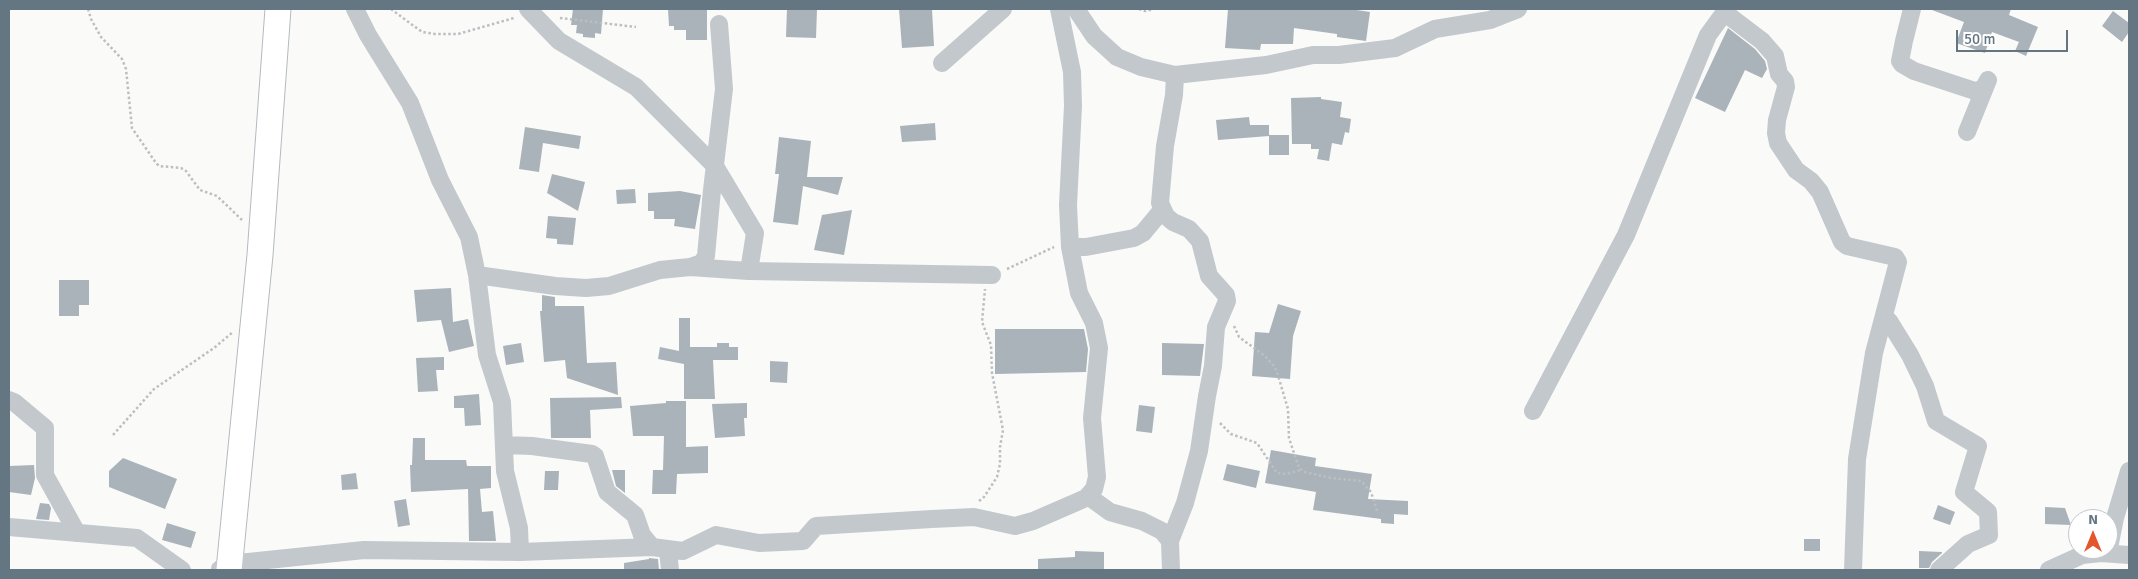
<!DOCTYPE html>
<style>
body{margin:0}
#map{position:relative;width:2138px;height:579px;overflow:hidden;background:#fafaf8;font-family:Signika,sans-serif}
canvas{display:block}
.frame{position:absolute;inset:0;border:10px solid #657683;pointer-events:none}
.north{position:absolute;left:2068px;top:509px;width:50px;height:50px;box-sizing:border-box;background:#fff;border:1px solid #c1c8cd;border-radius:50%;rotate:0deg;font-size:14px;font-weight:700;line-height:20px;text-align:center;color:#657683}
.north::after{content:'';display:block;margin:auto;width:18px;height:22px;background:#e4572e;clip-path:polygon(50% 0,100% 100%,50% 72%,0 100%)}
.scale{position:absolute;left:1956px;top:30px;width:112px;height:22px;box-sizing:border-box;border:2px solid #657683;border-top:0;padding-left:6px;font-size:15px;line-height:18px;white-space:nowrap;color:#657683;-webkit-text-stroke:4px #fff;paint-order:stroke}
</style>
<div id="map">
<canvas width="2138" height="579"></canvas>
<div class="frame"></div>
<div class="north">N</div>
<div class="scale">50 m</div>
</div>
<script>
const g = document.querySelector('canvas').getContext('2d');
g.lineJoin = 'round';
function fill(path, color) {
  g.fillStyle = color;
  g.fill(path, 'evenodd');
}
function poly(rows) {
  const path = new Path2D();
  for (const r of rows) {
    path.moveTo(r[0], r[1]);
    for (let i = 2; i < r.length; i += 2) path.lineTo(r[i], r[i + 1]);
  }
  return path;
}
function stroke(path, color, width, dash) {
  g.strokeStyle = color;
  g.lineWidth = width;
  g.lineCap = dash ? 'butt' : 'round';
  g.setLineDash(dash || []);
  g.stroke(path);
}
fill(poly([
 [573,9,603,9,601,34,595,33,595,38,583,37,583,34,576,33,577,25,571,25],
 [668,9,707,9,707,40,686,40,686,30,674,30,674,26,669,26],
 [787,9,817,9,816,38,786,37],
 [899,9,932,9,934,46,902,48],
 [1228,9,1350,9,1370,12,1366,41,1337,37,1337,34,1294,28,1293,44,1261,44,1260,50,1225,48],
 [1932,9,2011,9,2009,15,2038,27,2026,56,2015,51,2019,42,1992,32,1985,53,1956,43,1964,22,1932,10],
 [2113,11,2129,23,2129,32,2122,42,2102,26],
 [1728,28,1755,49,1765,61,1767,69,1762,78,1745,70,1725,112,1695,98],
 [1321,97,1321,99,1342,102,1340,117,1351,119,1349,133,1345,132,1342,145,1332,143,1329,161,1317,159,1319,149,1311,149,1311,144,1292,144,1291,98],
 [1249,117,1250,125,1269,125,1269,135,1289,135,1289,155,1269,155,1269,136,1218,140,1216,120],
 [935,123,936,140,902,142,900,126],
 [525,127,581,136,579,149,543,143,539,172,519,169],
 [779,137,811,141,807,177,843,177,838,195,803,186,798,225,773,222,779,174,775,174],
 [552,174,585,182,578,211,547,193],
 [635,189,636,203,617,204,616,190],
 [680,191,701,195,695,229,674,226,675,219,654,219,654,211,648,211,648,193],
 [852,210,844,255,814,250,822,215],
 [548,216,576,218,573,245,557,244,557,239,546,238],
 [59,280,89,280,89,305,79,305,79,316,59,316],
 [451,288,453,322,468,319,474,346,449,352,441,320,417,322,414,290],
 [542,295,555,297,555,306,584,306,587,363,616,362,618,395,567,378,565,360,544,362,540,311,542,311],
 [1278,304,1301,311,1293,336,1290,379,1252,376,1255,332,1269,333],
 [679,318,690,318,690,347,717,347,717,343,729,343,729,347,738,347,738,360,713,360,715,399,684,399,684,364,658,359,660,347,679,351],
 [995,329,1084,329,1088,349,1086,372,995,374],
 [521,343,524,362,506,365,503,346],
 [1162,343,1204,344,1200,376,1162,375],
 [444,357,444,370,436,370,438,391,418,392,416,358],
 [770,361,788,362,787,383,770,382],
 [479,394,481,425,465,426,464,408,454,408,454,396],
 [621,397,622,408,590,410,591,438,551,438,550,398],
 [666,401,686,401,686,447,708,446,708,473,677,474,676,494,652,494,653,470,663,470,664,436,633,436,630,406,666,403],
 [747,403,747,418,744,418,745,436,715,438,712,404],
 [1139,405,1155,407,1152,433,1136,431],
 [413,438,425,438,425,460,466,460,467,466,491,466,491,488,480,489,482,512,493,511,496,541,469,541,468,489,411,492,410,465,412,465],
 [1271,450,1316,458,1315,466,1372,474,1368,499,1408,501,1408,515,1394,514,1394,524,1381,523,1381,519,1313,510,1316,492,1265,483],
 [123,458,177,479,165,509,109,487,109,471],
 [1227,464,1260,471,1256,488,1223,480],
 [34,465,35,478,31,495,9,492,9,466],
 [612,470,625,470,625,493,616,486],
 [545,471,559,471,558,490,544,490],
 [356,473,358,489,342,490,341,475],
 [406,499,410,525,398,527,394,501],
 [40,503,49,504,51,508,49,520,36,519],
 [1938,505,1955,512,1950,525,1933,519],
 [2045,507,2065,508,2071,525,2045,524],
 [167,523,196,532,191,548,162,540],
 [1804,539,1820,539,1820,551,1804,551],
 [1075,551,1104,552,1104,570,1038,570,1038,559,1075,557],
 [1919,551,1942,552,1942,553,1932,562,1929,568,1919,568],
 [649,558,658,559,659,570,624,570,624,563,649,559]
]), '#aab3b9');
const secondary = poly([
 [229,570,260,255,278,9]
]);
stroke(secondary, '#b3babf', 27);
stroke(poly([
 [88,9,91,19,101,37,122,59,126,69,132,128,156,163,159,166,181,168,186,171,200,190,217,196,242,220],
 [391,9,422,32,435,34,458,34,514,18],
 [1139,9,1145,11,1154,9],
 [560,18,636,27],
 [1007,269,1054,247],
 [1234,326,1239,337,1265,356,1274,366,1277,372,1288,409,1289,438,1299,468,1305,472,1331,478,1361,481,1371,492,1377,511],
 [1220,423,1231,434,1257,443,1277,473,1286,474,1301,470],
 [113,435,154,389,214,348,233,332],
 [979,501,984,497,997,477,1000,464,1000,447,1003,430,992,373,991,345,982,322,985,289]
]), '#bbbfc2', 2.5, [2.5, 2.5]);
stroke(poly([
 [355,9,368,35,410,103,440,180,469,237,477,275,487,355,502,402,505,471,519,528,520,552],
 [528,9,559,41,636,87,715,166,755,233,749,271,690,267],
 [1076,9,1094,36,1117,57,1141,67,1175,75,1266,65,1313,55,1339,55,1395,48,1435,29,1490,20,1518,9],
 [1727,9,1729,16,1762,41,1775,56,1779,74,1785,81,1786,87,1777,120,1776,133,1778,143,1796,170,1811,181,1820,192,1842,242,1847,246,1895,257,1898,262,1874,353,1857,459,1853,570],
 [1912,9,1904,41,1900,61,1902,64,1914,71,1975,91,1983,89,1988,80,1967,132],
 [942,63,1003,9],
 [1070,247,1086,247,1134,238,1143,233,1162,210],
 [749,271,992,275],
 [477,275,555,286,586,288,609,286,660,270,690,267,702,263,706,256,712,190,724,89,719,24],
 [1889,321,1910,355,1925,386,1936,421,1978,446,1964,492,1988,512,1989,535,1968,544,1939,570],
 [9,400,14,402,45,428,45,475,77,533],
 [1533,411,1626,235,1708,35,1727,9],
 [504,445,532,446,592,454,595,456,607,492,635,515,642,535,652,547],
 [1088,496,1110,512,1142,521,1162,531,1170,541,1171,570],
 [9,527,137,538,182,570],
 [1170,541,1185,503,1199,451,1207,396,1213,366,1216,327,1227,301,1226,295,1209,276,1200,241,1189,229,1173,222,1166,216,1160,203,1165,146,1174,95,1175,75],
 [668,550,670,570],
 [2108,553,2115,518,2129,471],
 [220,569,229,564,364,550,520,552,652,547,683,551,716,535,759,543,803,541,816,526,932,519,974,517,1015,526,1033,521,1086,498,1094,489,1097,477,1092,418,1099,348,1094,323,1079,293,1070,247,1068,205,1073,106,1072,72,1059,9],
 [2049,570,2082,555,2101,553,2129,555]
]), '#c3c8cc', 18);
stroke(secondary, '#fff', 25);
</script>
